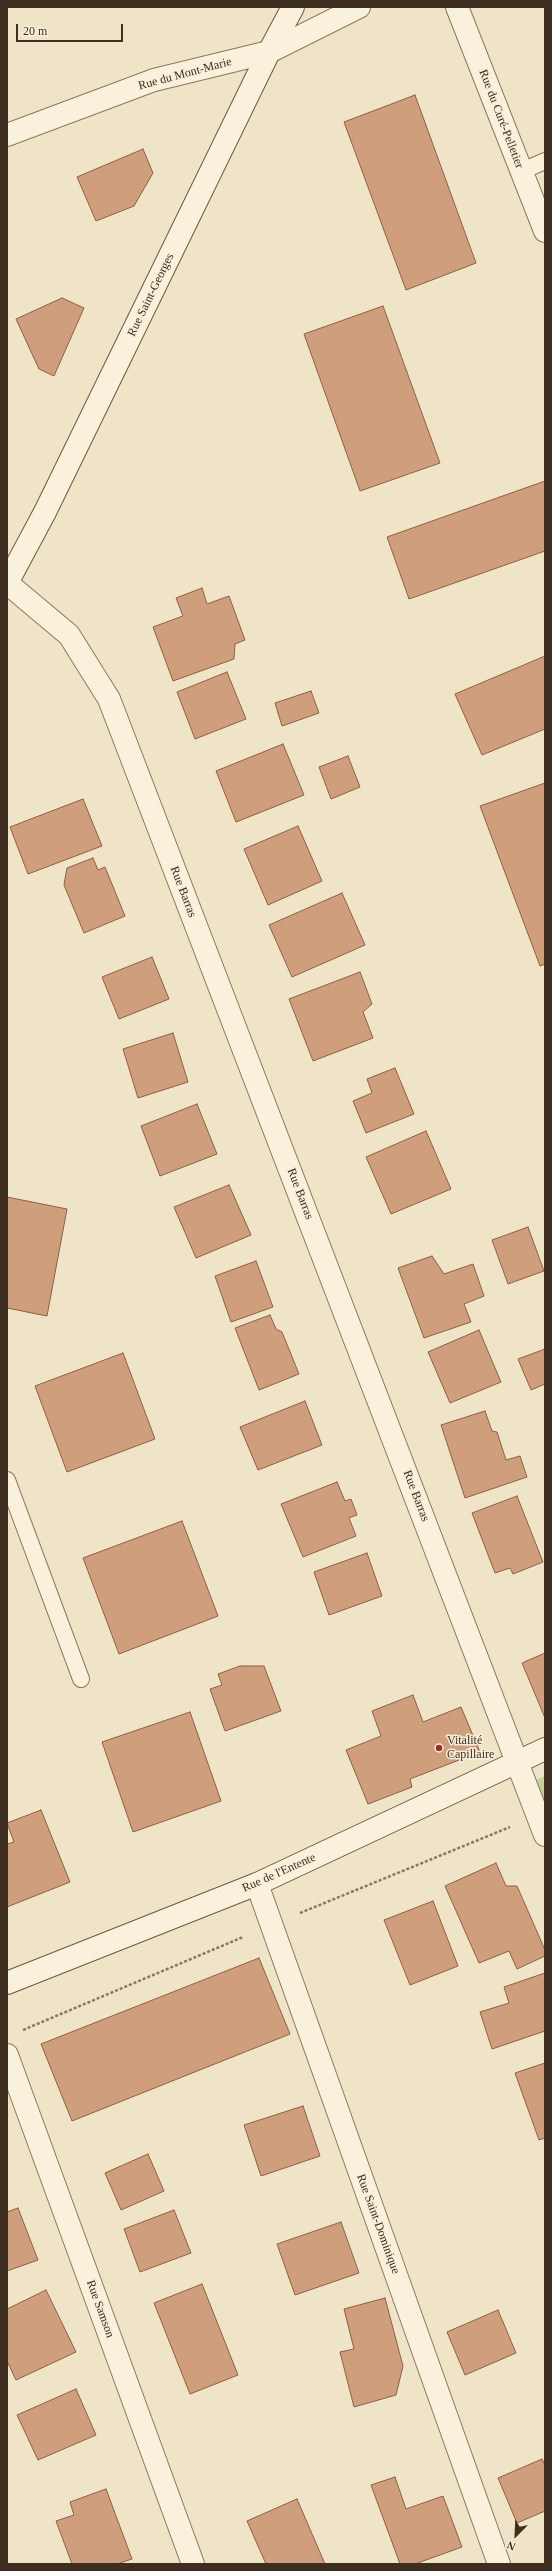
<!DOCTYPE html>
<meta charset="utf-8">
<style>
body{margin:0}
#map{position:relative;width:552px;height:2571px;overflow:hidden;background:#f0e4c8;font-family:Georgia,serif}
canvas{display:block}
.frame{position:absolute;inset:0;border:8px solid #3d2e20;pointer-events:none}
.north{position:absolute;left:496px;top:2515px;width:40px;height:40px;-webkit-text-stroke:3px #f7eed8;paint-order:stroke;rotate:204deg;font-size:11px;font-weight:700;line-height:16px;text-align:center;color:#3d2e20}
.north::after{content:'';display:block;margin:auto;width:14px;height:18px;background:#3d2e20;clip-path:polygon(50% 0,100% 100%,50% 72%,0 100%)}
.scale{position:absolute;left:16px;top:24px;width:107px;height:18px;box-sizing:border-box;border:2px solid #3d2e20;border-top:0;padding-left:5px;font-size:12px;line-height:14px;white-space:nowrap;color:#3d2e20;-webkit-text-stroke:3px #f7eed8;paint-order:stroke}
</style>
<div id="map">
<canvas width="552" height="2571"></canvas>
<div class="frame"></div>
<div class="north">N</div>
<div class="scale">20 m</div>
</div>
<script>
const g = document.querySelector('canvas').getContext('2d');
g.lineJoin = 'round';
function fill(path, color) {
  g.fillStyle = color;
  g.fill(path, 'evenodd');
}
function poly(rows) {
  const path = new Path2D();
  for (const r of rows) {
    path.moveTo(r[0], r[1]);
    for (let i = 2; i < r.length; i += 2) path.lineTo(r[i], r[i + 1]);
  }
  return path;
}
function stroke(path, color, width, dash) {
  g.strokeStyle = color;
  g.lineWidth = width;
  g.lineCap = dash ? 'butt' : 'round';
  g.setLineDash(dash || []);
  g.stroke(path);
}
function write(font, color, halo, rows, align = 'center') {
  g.font = font + ' Georgia,serif';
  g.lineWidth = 3;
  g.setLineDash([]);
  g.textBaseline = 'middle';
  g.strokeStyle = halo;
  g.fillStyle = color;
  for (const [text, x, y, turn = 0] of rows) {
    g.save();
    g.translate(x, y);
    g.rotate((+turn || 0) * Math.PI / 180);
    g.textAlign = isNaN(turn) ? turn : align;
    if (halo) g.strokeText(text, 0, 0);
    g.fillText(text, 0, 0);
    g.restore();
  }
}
fill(poly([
 [545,1776,545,1821,531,1782]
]), '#c9cf9b');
const building = poly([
 [415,95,476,263,406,290,344,122,415,95],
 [143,149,153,173,134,206,96,221,77,177,143,149],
 [62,298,84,308,54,376,39,369,16,319,62,298],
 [383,306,440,463,360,491,304,334,383,306],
 [545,481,545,551,409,599,387,537,545,481],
 [202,588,207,604,229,596,245,640,235,644,234,659,173,681,153,627,183,616,176,598,202,588],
 [545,656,545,729,482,755,455,694,545,656],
 [227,672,246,719,195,739,177,692,227,672],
 [311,691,319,713,282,726,275,703,311,691],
 [283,744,304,795,236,822,216,771,283,744],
 [348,756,360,787,331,799,319,767,348,756],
 [545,783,545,964,540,966,480,806,545,783],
 [83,799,102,846,28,874,10,827,83,799],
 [298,826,322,881,268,905,244,849,298,826],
 [93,858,98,870,105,867,125,916,84,933,64,885,67,868,93,858],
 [342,893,365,945,292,977,269,925,342,893],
 [152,957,169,999,119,1019,102,977,152,957],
 [360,972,372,1004,363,1012,373,1038,313,1061,289,999,360,972],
 [173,1033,188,1082,138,1098,123,1049,173,1033],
 [395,1068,414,1114,366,1133,353,1101,372,1093,367,1079,395,1068],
 [197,1104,217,1154,160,1176,141,1126,197,1104],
 [426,1131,451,1189,391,1214,366,1157,426,1131],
 [229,1185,251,1235,196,1258,174,1207,229,1185],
 [7,1197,67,1209,47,1316,7,1308,7,1197],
 [528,1227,544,1271,508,1284,492,1240,528,1227],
 [432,1256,444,1274,473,1264,484,1296,464,1304,471,1322,424,1338,398,1268,432,1256],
 [256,1261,273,1307,231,1322,215,1276,256,1261],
 [270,1315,276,1329,282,1332,299,1374,259,1390,235,1328,270,1315],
 [479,1330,501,1382,450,1403,428,1352,479,1330],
 [545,1349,545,1384,531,1390,518,1359,545,1349],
 [123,1353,155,1439,67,1472,35,1386,123,1353],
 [305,1401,322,1445,258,1470,240,1427,305,1401],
 [485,1411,492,1431,497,1432,506,1460,520,1456,527,1477,465,1498,441,1425,485,1411],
 [337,1482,345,1501,351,1499,357,1515,349,1518,356,1536,303,1557,281,1504,337,1482],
 [517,1496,543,1562,513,1574,510,1568,495,1573,472,1513,517,1496],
 [182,1521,218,1616,119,1654,83,1558,182,1521],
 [367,1553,382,1596,329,1615,314,1572,367,1553],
 [545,1653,545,1718,522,1663,545,1653],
 [240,1666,264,1666,281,1711,225,1731,210,1689,222,1685,218,1674,240,1666],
 [413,1695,423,1722,461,1707,480,1752,410,1779,412,1787,368,1804,346,1750,381,1736,372,1711,413,1695],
 [190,1712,221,1801,133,1832,102,1742,190,1712],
 [41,1810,70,1882,7,1907,7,1844,14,1842,7,1823,41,1810],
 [496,1863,506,1886,517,1886,545,1950,545,1956,517,1969,509,1951,479,1963,445,1886,496,1863],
 [433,1901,458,1966,410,1985,384,1920,433,1901],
 [259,1958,290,2034,72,2121,41,2044,259,1958],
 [545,1973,545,2031,492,2049,480,2012,509,2003,504,1987,545,1973],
 [545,2063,545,2138,539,2140,515,2073,545,2063],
 [303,2106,320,2156,261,2176,244,2125,303,2106],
 [148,2154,164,2191,121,2210,105,2173,148,2154],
 [18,2208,38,2260,7,2271,7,2212,18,2208],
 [174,2210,191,2253,140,2272,124,2229,174,2210],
 [341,2222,359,2273,295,2295,277,2244,341,2222],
 [202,2284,238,2375,190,2394,154,2303,202,2284],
 [46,2290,76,2352,16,2380,7,2361,7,2309,46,2290],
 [385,2298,403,2366,396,2395,354,2407,340,2352,354,2349,344,2309,385,2298],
 [498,2310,516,2353,465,2375,447,2332,498,2310],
 [76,2389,96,2435,38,2460,17,2415,76,2389],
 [542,2459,545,2465,545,2511,517,2523,498,2478,542,2459],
 [395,2477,406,2509,443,2496,462,2547,415,2564,400,2564,371,2485,395,2477],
 [106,2489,132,2559,117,2564,72,2564,56,2521,74,2515,70,2502,106,2489],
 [297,2499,325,2564,266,2564,247,2521,297,2499]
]);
fill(building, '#cf9f7d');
stroke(building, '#8d5f41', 1);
const lane = poly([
 [522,171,545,161],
 [7,1480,81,1679]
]);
const street = poly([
 [457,7,545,231],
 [7,135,154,80,269,52,359,7],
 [7,583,69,635,109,699,545,1835],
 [257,1884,499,2564],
 [7,2055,193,2564]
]);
const secondary = poly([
 [7,583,45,512,269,52,293,7],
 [7,1983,257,1884,545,1749]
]);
stroke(lane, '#8d765c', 18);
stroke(street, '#8d765c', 24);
stroke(secondary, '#6f573f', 24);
stroke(poly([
 [300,1913,510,1827],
 [23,2030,243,1937]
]), '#8d765c', 2.5, [3, 2]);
stroke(lane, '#faf1dc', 16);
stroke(street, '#faf1dc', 22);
stroke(secondary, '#faf1dc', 22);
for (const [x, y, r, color] of [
 [439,1748,4,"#9e2a2b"]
]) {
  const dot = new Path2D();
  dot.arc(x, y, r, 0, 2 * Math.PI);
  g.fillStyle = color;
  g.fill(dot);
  stroke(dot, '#f7eed8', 1.5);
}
write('12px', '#3d2e20', '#f7eed8', [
 ["Rue du Mont-Marie",185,74,-15],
 ["Rue du Curé-Pelletier",501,119,69],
 ["Rue Saint-Georges",151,295,-64],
 ["Rue Barras",183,892,69],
 ["Rue Barras",300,1194,69],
 ["Rue Barras",416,1496,69],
 ["Rue de l'Entente",279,1873,-24],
 ["Rue Saint-Dominique",378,2224,70],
 ["Rue Samson",100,2309,70]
]);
write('12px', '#3d2e20', '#f7eed8', [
 ["Vitalité",447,1741],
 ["Capillaire",447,1755]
], 'left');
</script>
